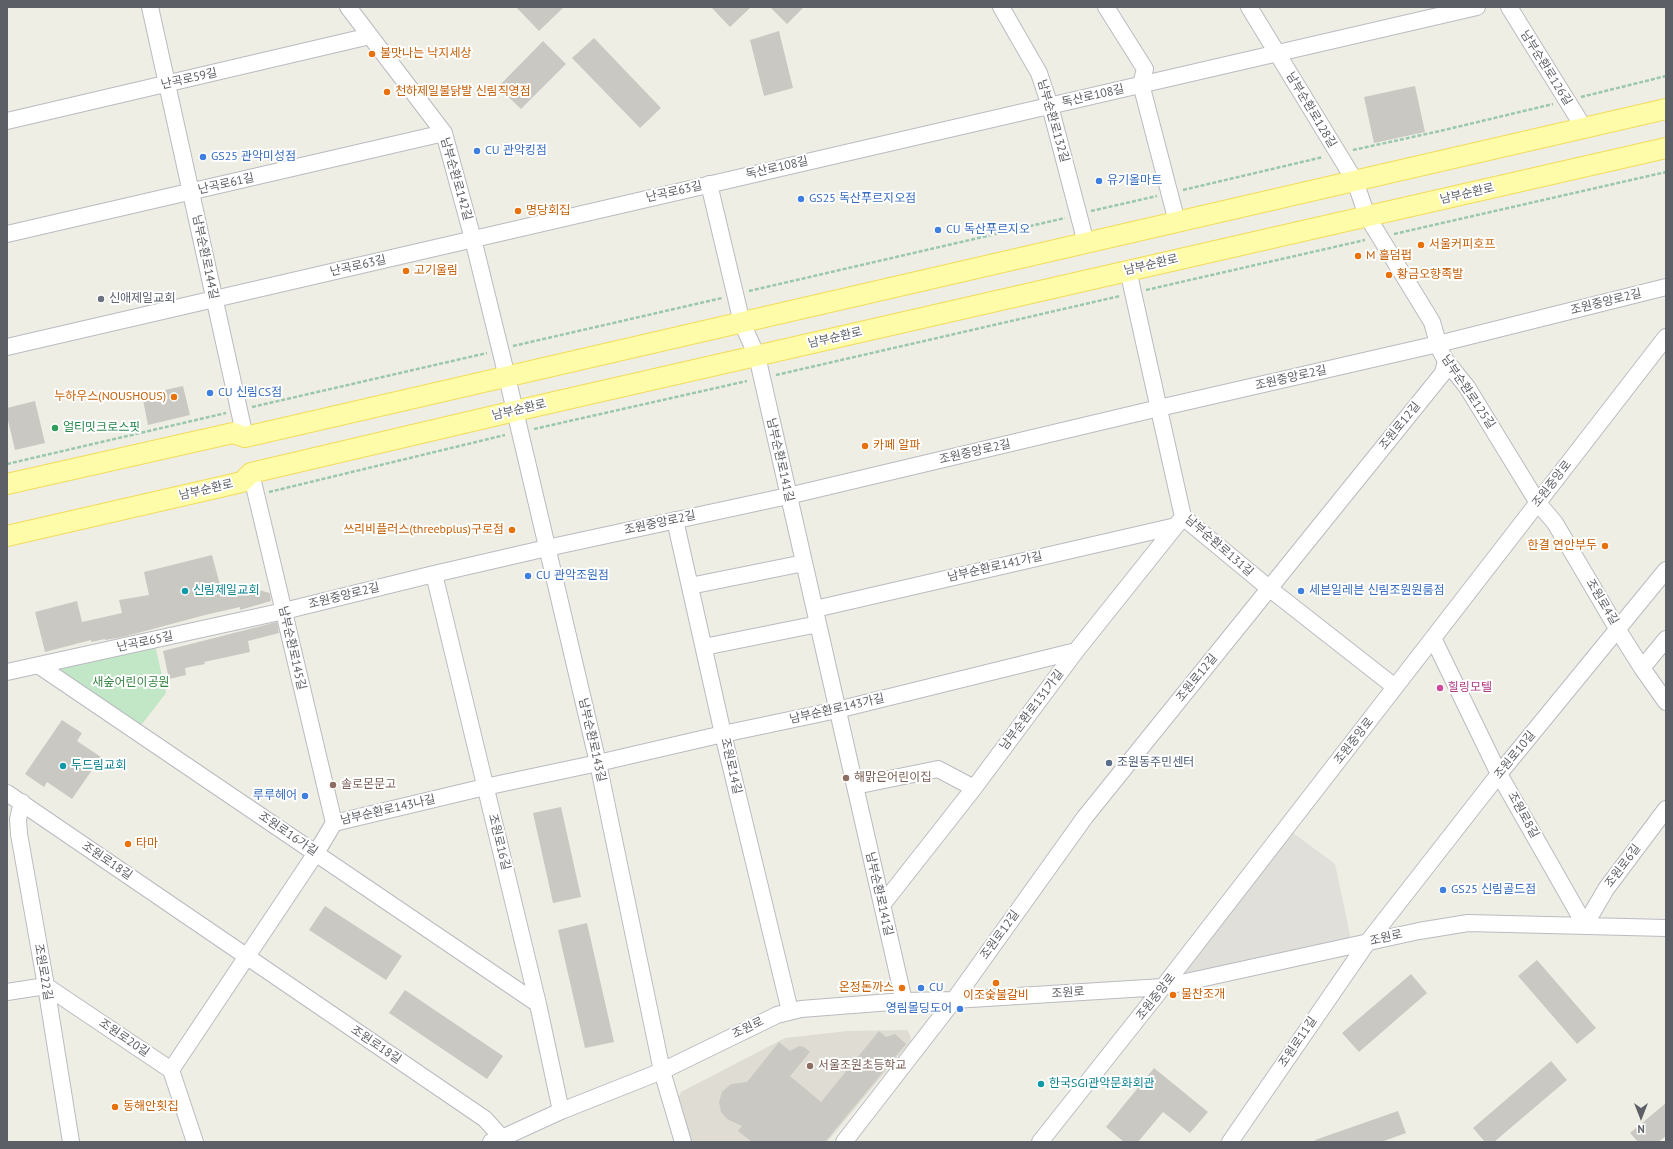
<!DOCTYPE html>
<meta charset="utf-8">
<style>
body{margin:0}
#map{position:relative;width:1673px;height:1149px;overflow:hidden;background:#efeee5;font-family:"PT Sans",sans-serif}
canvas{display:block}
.frame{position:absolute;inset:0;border:8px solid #5c5f65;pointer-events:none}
.north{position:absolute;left:1621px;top:1097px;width:40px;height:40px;-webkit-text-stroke:3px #fff;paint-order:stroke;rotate:180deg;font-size:11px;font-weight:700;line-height:16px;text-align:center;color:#5c5f65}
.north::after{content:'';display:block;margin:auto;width:14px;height:18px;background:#5c5f65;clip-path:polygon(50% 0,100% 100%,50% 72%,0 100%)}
</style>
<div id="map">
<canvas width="1673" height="1149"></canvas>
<div class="frame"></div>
<div class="north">N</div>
</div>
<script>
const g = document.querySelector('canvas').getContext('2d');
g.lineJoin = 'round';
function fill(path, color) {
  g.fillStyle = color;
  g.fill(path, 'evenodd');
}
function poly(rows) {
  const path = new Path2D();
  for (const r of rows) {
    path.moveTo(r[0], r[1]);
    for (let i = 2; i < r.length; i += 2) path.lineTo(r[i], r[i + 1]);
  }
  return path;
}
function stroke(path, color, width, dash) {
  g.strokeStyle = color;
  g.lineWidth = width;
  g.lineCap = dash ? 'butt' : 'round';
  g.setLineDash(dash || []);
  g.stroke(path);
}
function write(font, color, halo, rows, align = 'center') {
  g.font = font + ' "PT Sans","Noto Sans KR",sans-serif';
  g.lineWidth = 4;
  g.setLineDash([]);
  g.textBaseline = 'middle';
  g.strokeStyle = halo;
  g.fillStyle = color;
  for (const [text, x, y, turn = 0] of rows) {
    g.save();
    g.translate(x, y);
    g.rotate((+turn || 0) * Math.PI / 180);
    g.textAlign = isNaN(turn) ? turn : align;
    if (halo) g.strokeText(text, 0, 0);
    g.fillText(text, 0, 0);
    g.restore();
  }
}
fill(poly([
 [1292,832,1335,864,1351,939,1174,981]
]), '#e0dfd9');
fill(poly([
 [907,1030,910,1035,911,1041,827,1142,689,1142,677,1100,681,1092,785,1038,847,1031]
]), '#dfddd3');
fill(poly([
 [155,645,166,693,139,728,48,667]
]), '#c1e7c6');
fill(poly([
 [516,7,564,7,539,31],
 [711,7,751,7,730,27],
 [770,7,804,7,787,24],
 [779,31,793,88,764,96,750,40],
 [594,38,661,108,640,128,572,58],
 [543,41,566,64,521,109,498,87],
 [1415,86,1425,132,1374,143,1364,97],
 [183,386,190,415,148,425,142,395],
 [35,401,45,443,15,450,7,416,7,408],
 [212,555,223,596,252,588,270,593,271,601,240,610,240,607,205,615,123,637,105,640,105,639,91,642,91,640,45,652,35,612,77,601,82,622,122,613,119,600,149,595,144,572],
 [277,622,279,633,248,641,250,652,204,662,205,664,185,668,186,675,169,679,163,651],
 [62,720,82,733,77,741,101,757,72,799,47,782,44,787,25,774],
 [561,807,581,897,553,903,533,813],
 [325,906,402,956,386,980,309,930],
 [587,923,614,1042,585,1048,558,930],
 [1537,960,1596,1028,1577,1044,1518,976],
 [1411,974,1427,993,1359,1052,1342,1033],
 [405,990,503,1056,487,1079,389,1013],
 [879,1031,886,1037,895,1034,906,1044,825,1142,752,1142,738,1131,742,1126,727,1119,721,1112,719,1102,722,1092,731,1084,747,1082,779,1042,790,1051,799,1046,804,1047,810,1052,790,1076,821,1102],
 [1551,1061,1567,1080,1494,1142,1485,1142,1473,1128],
 [1154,1068,1208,1112,1190,1133,1163,1112,1138,1142,1124,1142,1106,1127],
 [1666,1103,1666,1136,1658,1142,1638,1142,1630,1133],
 [1398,1111,1406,1133,1381,1142,1315,1142,1315,1140]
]), '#cac8c2');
const minor = poly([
 [150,7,245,437],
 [348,7,444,133,473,239,507,377,598,763,662,1071,683,1142],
 [1001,7,1039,73,1050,106,1086,243],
 [1106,7,1145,69,1141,84,1177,222],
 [1249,7,1355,181,1367,216,1432,322,1440,350,1446,361,1467,387,1538,503,1555,523,1618,630,1642,668,1666,702],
 [1509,7,1584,128],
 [7,121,370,36],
 [709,184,742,323,757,356,904,1001],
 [7,234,444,133],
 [1128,270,1183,517,1270,589,1395,687],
 [7,347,1477,7],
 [251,473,334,823],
 [675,520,723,734,790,1011],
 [434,574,538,1004,561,1111],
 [690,586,804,563],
 [815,609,1176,526],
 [1433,638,1499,774,1585,925],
 [704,647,818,624],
 [38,665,538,1004],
 [1642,668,1666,639],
 [7,672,284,611,434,574,547,548,788,496,1159,408,1438,344,1666,287],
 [855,786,938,769,974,788],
 [7,793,485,1119,502,1138],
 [22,802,18,819,19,834,46,986,71,1142],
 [882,905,974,788,1076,651,1183,517],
 [1585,925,1606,889,1666,809],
 [7,992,46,986,171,1070,195,1142],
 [171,1070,316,853,334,823,485,787,598,763,723,734,837,710,1076,651],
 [491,1142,502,1138,561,1111,662,1071,777,1015,801,1009,904,1001,954,1000,1163,987,1419,931,1468,923,1666,928],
 [844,1142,954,1000,1085,817,1443,373,1446,361],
 [1040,1142,1163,987,1666,337],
 [1230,1142,1367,943,1499,774,1666,570]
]);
const major = poly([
 [7,484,233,433,245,437,1666,109],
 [7,536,242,482,251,473,515,411,1666,148]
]);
stroke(minor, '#b9bbc1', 18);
stroke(major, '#f2db5b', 22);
stroke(poly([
 [1581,97,1666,76],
 [1353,150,1440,131,1553,104],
 [1183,190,1323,157],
 [1091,211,1157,196],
 [1394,234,1666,172],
 [1146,290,1365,240],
 [749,291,1065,218],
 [513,346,722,298],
 [776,375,1120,296],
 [252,407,487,353],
 [534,429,747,381],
 [7,464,226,413],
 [269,492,505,435]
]), '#9ac7ad', 2.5, [4, 2]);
stroke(minor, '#fff', 16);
stroke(major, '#fffca9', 20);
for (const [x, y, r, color] of [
 [372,54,4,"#e8710a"],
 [387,92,4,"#e8710a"],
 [477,151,4,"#3f7fe0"],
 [203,157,4,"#3f7fe0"],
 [1099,181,4,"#3f7fe0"],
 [801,199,4,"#3f7fe0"],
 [518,211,4,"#e8710a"],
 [938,230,4,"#3f7fe0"],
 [1421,245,4,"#e8710a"],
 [1358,256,4,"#e8710a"],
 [406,271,4,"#e8710a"],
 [1389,275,4,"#e8710a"],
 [101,299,4,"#6b7280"],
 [210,393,4,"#3f7fe0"],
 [174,397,4,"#e8710a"],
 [55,428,4,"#2e9e5b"],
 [865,446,4,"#e8710a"],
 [512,530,4,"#e8710a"],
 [1605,546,4,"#e8710a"],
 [528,576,4,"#3f7fe0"],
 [185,591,4,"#0f9aa8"],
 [1301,591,4,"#3f7fe0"],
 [1440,688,4,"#d1479c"],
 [1109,763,4,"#5c6f8a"],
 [63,766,4,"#0f9aa8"],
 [846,778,4,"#8d6e63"],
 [333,785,4,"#8d6e63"],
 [305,796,4,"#3f7fe0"],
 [128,844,4,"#e8710a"],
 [1443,890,4,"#3f7fe0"],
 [996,983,4,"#e8710a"],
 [902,988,4,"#e8710a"],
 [921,988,4,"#3f7fe0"],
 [1173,995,4,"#e8710a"],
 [960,1009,4,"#3f7fe0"],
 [810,1066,4,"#8d6e63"],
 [1041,1084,4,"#0f9aa8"],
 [115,1107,4,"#e8710a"]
]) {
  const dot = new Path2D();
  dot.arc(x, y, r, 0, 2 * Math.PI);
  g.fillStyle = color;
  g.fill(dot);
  stroke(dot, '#fff', 1.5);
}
write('12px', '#c56008', '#fff', [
 ["불맛나는 낙지세상",380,54],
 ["천하제일불닭발 신림직영점",395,92],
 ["명당회집",526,211],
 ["서울커피호프",1429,245],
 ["M 홀덤펍",1366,256],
 ["고기울림",414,271],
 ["황금오향족발",1397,275],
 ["누하우스(NOUSHOUS)",166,397,"right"],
 ["카페 알파",873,446],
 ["쓰리비플러스(threebplus)구로점",504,530,"right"],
 ["한결 연안부두",1597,546,"right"],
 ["타마",136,844],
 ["온정돈까스",894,988,"right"],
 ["물찬조개",1181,995],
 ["이조숯불갈비",996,996,"center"],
 ["동해안횟집",123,1107]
], 'left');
write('12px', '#5c5f65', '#fff', [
 ["남부순환로126길",1546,68,58],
 ["난곡로59길",189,79,-13],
 ["독산로108길",1093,96,-13],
 ["남부순환로128길",1311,110,59],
 ["남부순환로132길",1053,121,74],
 ["독산로108길",777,168,-13],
 ["남부순환로142길",456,179,74],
 ["난곡로61길",226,184,-13],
 ["난곡로63길",674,192,-13],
 ["남부순환로",1467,194,-13],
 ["남부순환로144길",205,257,78],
 ["남부순환로",1151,265,-13],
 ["난곡로63길",358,266,-13],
 ["조원중앙로2길",1606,302,-14],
 ["남부순환로",835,338,-13],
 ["조원중앙로2길",1291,378,-13],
 ["남부순환로125길",1468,392,56],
 ["남부순환로",519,410,-13],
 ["조원로12길",1400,426,-51],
 ["조원중앙로2길",975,452,-13],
 ["남부순환로141길",780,460,77],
 ["조원중앙로",1552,484,-52],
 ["남부순환로",206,490,-13],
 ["조원중앙로2길",660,523,-12],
 ["남부순환로131길",1219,546,41],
 ["남부순환로141가길",995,567,-13],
 ["조원중앙로2길",344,596,-14],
 ["조원로4길",1602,602,59],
 ["난곡로65길",145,642,-12],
 ["남부순환로145길",292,648,77],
 ["조원로12길",1197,678,-51],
 ["남부순환로143가길",837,709,-13],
 ["남부순환로131가길",1032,710,-53],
 ["남부순환로143길",592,740,77],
 ["조원중앙로",1354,741,-52],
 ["조원로10길",1515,755,-51],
 ["조원로14길",731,766,77],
 ["남부순환로143나길",388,810,-13],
 ["조원로8길",1523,815,61],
 ["조원로16가길",288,834,34],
 ["조원로16길",499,842,76],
 ["조원로18길",107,861,34],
 ["조원로6길",1623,866,-53],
 ["남부순환로141길",879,894,77],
 ["조원로12길",1000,935,-54],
 ["조원로",1386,938,-13],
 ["조원로22길",43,972,80],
 ["조원로",1068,993,-4],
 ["조원중앙로",1156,997,-52],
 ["조원로",748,1028,-26],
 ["조원로20길",124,1038,34],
 ["조원로11길",1298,1042,-56],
 ["조원로18길",376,1045,34]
]);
write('12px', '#366cbe', '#fff', [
 ["CU 관악킹점",485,151],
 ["GS25 관악미성점",211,157],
 ["유기올마트",1107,181],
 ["GS25 독산푸르지오점",809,199],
 ["CU 독산푸르지오",946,230],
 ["CU 신림CS점",218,393],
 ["CU 관악조원점",536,576],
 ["세븐일레븐 신림조원원룸점",1309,591],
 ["루루헤어",297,796,"right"],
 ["GS25 신림골드점",1451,890],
 ["CU",929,988],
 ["영림몰딩도어",952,1009,"right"]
], 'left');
write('12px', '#5b616d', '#fff', [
 ["신애제일교회",109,299]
], 'left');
write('12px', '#27864d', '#fff', [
 ["얼티밋크로스핏",63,428]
], 'left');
write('12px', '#0d838f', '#fff', [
 ["신림제일교회",193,591],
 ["두드림교회",71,766],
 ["한국SGI관악문화회관",1049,1084]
], 'left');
write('12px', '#348442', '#fff', [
 ["새숲어린이공원",131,683]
]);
write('12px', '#b23c85', '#fff', [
 ["힐링모텔",1448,688]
], 'left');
write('12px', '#4e5e75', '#fff', [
 ["조원동주민센터",1117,763]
], 'left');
write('12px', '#785e54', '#fff', [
 ["해맑은어린이집",854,778],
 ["솔로몬문고",341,785],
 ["서울조원초등학교",818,1066]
], 'left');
</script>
